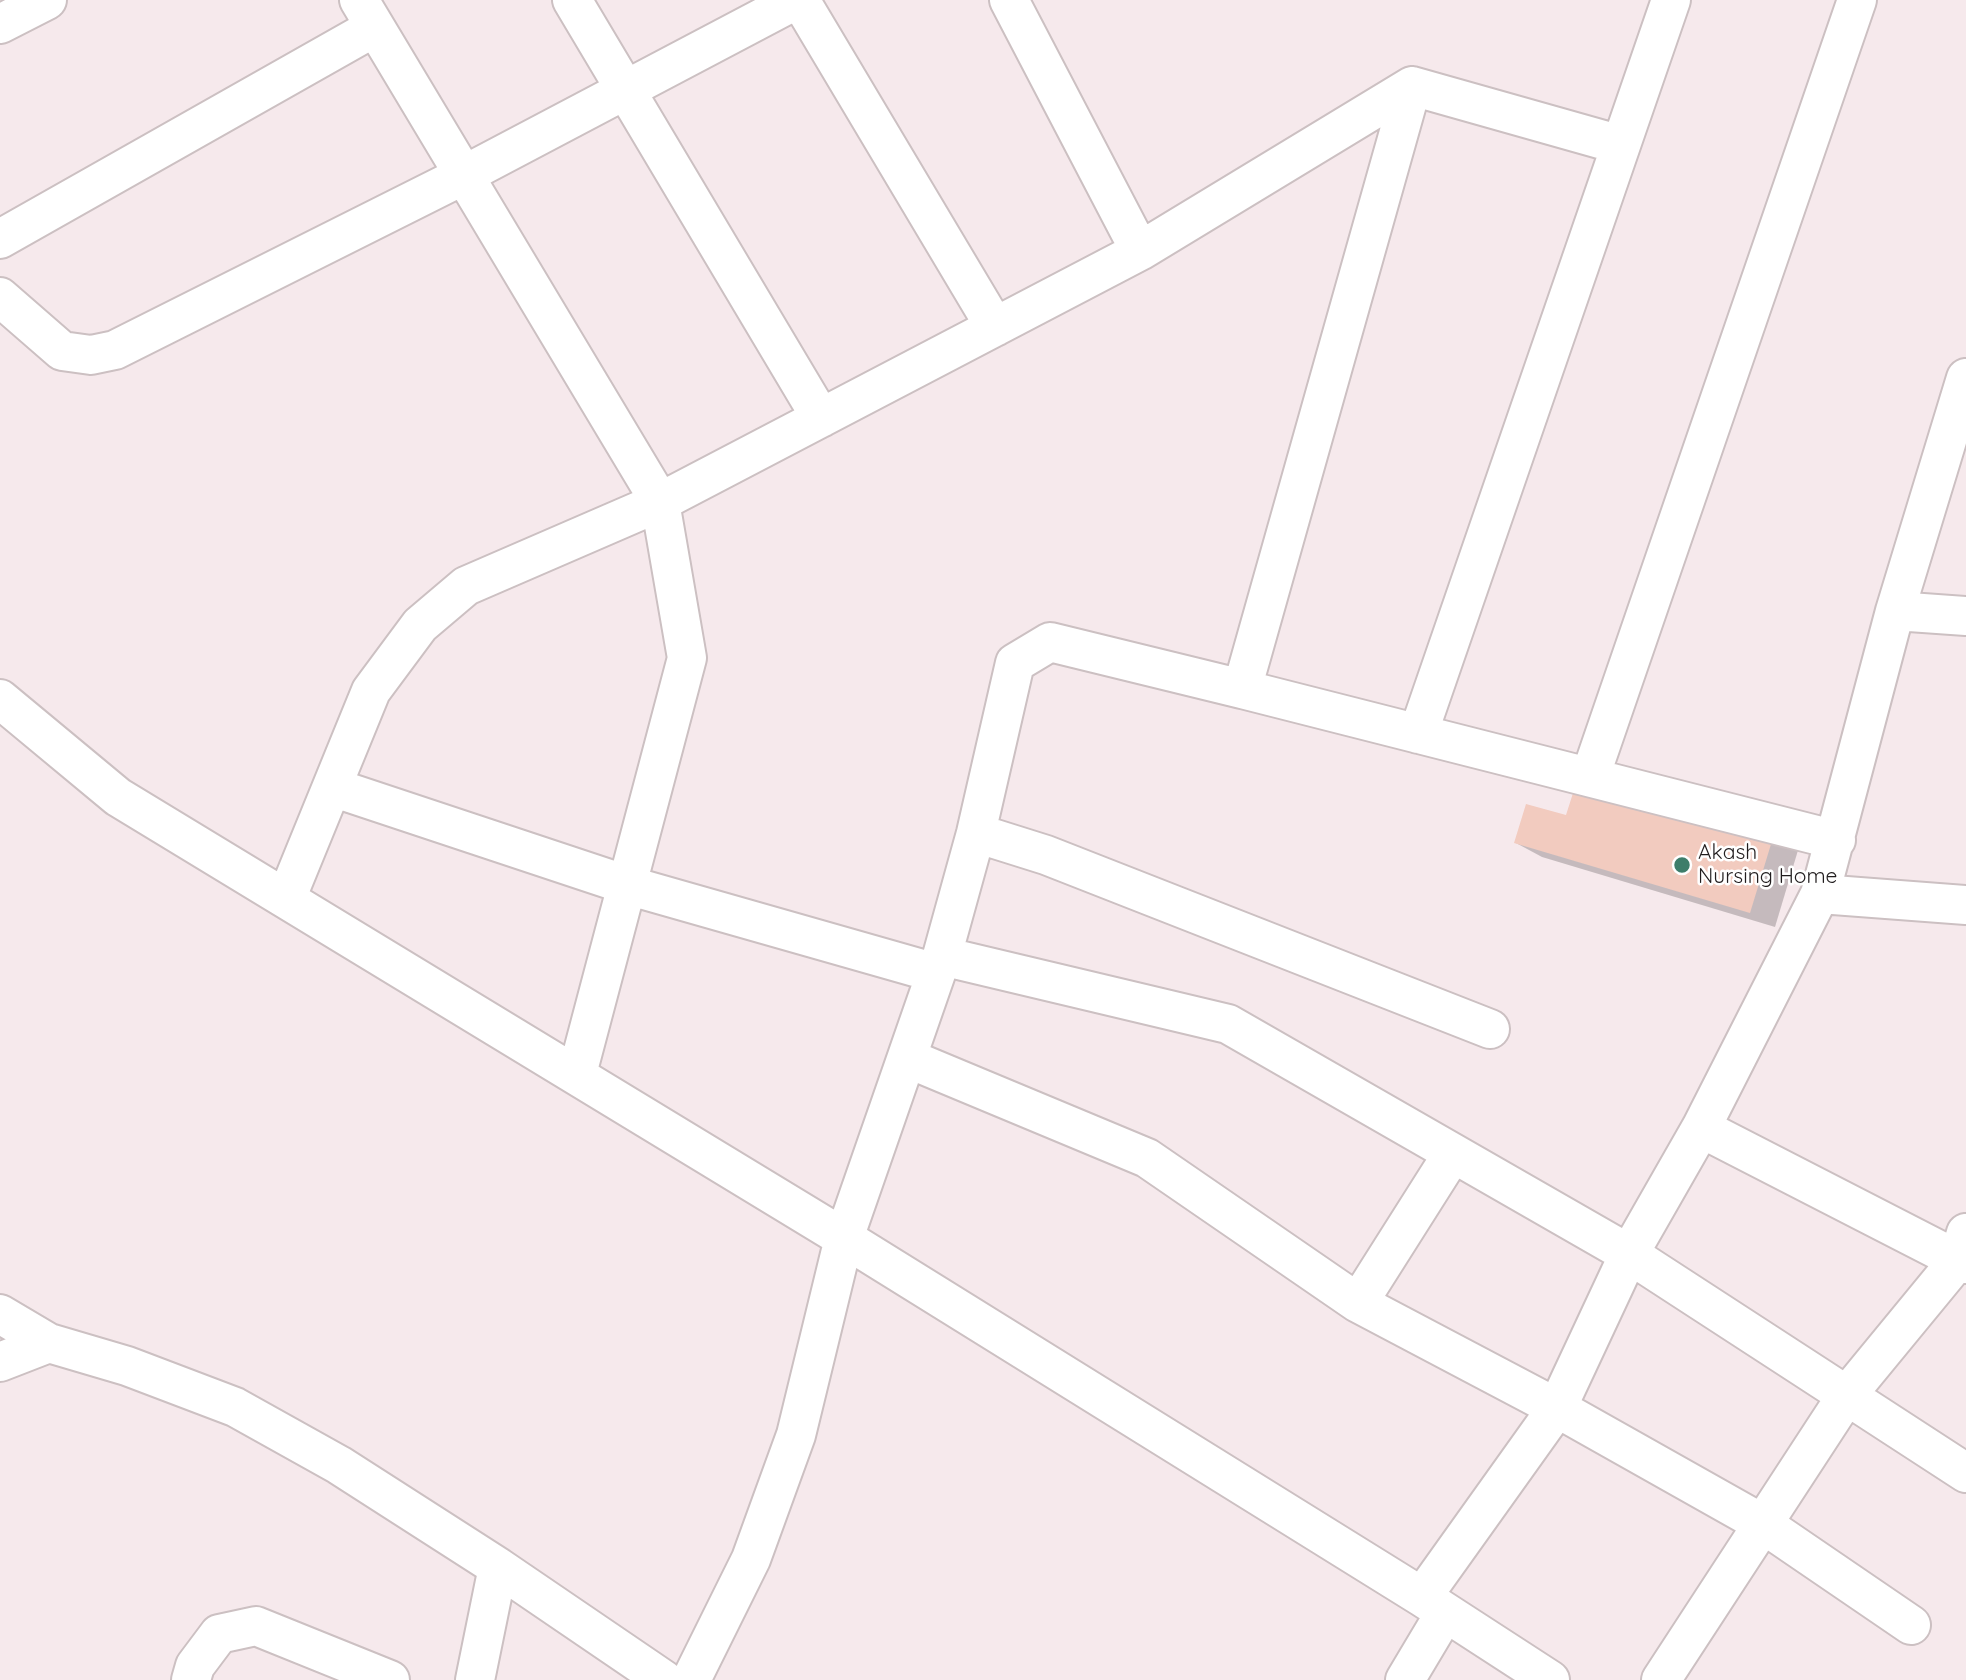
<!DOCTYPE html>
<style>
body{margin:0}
canvas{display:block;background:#f6e9ec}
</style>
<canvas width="1966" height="1680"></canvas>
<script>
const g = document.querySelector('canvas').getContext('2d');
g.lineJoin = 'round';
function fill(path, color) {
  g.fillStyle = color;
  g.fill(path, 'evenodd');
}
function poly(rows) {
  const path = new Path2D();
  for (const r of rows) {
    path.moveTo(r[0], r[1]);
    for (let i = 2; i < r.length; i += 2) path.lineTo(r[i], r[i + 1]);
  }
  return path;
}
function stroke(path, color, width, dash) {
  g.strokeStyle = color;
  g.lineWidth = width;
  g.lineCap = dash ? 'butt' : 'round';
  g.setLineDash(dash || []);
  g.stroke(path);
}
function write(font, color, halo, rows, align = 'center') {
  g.font = font + ' Quicksand,sans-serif';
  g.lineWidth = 5;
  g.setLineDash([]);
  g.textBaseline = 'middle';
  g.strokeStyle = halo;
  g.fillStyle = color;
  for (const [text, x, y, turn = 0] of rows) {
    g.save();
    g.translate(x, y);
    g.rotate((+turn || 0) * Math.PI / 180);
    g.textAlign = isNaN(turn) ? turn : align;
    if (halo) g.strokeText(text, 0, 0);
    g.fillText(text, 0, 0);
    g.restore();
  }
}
fill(poly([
 [1567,818,1799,847,1775,927,1542,857,1516,843]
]), '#0003');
fill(poly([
 [1574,790,1775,831,1750,913,1514,843,1526,804,1566,815]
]), '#f2cbbf');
const minor = poly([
 [359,0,660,502,1140,251,1412,86,1242,689,1836,840],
 [572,0,821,418],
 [800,0,995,327],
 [1009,0,1140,251],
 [0,24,47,0],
 [1412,86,1621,145],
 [0,239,375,27],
 [0,297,62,351,91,355,115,350,464,175,796,0],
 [1895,611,1966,616],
 [0,699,118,797,844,1238,1422,1597,1550,1680],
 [1418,734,1671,0],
 [1590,777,1857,0],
 [332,787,627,885,936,973],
 [976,833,1046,855,1490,1029],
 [1820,894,1966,905],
 [286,899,371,691,420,625,466,586,660,502,687,658,577,1074],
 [942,956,976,833,1015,663,1050,642,1242,689],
 [907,1058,1147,1158,1358,1303,1453,1153],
 [1701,1128,1958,1260,1966,1233],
 [1358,1303,1557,1408,1763,1524,1911,1625],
 [0,1314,49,1343,127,1366,235,1407,339,1465,498,1567,664,1680],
 [0,1362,49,1343],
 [1422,1597,1557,1408,1629,1254,1701,1128,1820,894,1895,611,1966,378],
 [191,1680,195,1666,219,1634,256,1626,390,1680],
 [475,1680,498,1567],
 [691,1680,751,1559,796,1435,844,1238,942,956,1228,1024,1629,1254,1966,1473],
 [1405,1680,1445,1613],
 [1661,1680,1847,1395,1958,1260,1966,1264]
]);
stroke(minor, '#ccc0c2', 42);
stroke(minor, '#fff', 38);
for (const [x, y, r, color] of [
 [1682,865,9,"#3e7d6a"]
]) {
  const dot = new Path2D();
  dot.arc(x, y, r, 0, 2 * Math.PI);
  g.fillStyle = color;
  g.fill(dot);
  stroke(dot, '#fff', 2.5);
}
write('21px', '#211d1e', '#fff', [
 ["Akash",1698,853],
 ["Nursing Home",1698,877]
], 'left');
</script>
